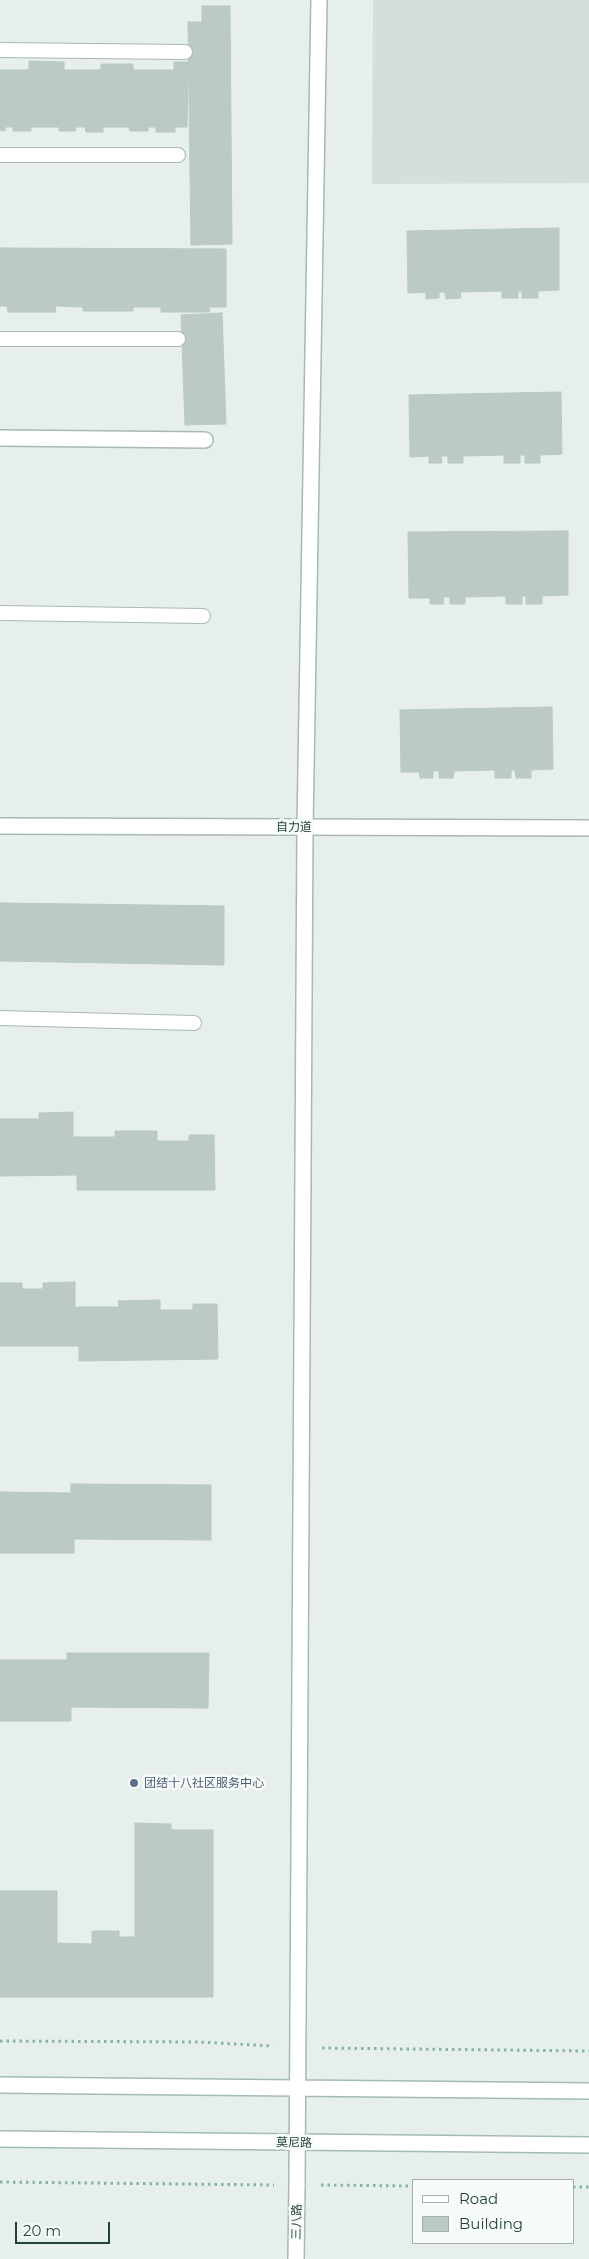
<!DOCTYPE html>
<meta charset="utf-8">
<style>
body{margin:0}
#map{position:relative;width:589px;height:2259px;overflow:hidden;background:#e6efeb;font-family:Montserrat,sans-serif}
canvas{display:block}
.legend{position:absolute;left:412px;top:2179px;width:162px;height:65px;box-sizing:border-box;background:#f7fbf9;border:1px solid #a3b1ad;margin:0;padding:6px 9px;list-style:none;font-size:15px;color:#24423a}
.legend li{display:flex;align-items:center;gap:10px;height:25px}
.legend b{width:25px;border:1px solid #a3b1ad}
.scale{position:absolute;left:15px;top:2222px;width:95px;height:22px;box-sizing:border-box;border:2px solid #24423a;border-top:0;padding-left:6px;font-size:15px;line-height:18px;white-space:nowrap;color:#24423a;-webkit-text-stroke:4px #f7fbf9;paint-order:stroke}
</style>
<div id="map">
<canvas width="589" height="2259"></canvas>
<ul class="legend">
<li><b style="height:6px;background:#fff"></b>Road</li>
<li><b style="height:14px;background:#bbcac4"></b>Building</li>
</ul>
<div class="scale">20 m</div>
</div>
<script>
const g = document.querySelector('canvas').getContext('2d');
g.lineJoin = 'round';
function fill(path, color) {
  g.fillStyle = color;
  g.fill(path, 'evenodd');
}
function poly(rows) {
  const path = new Path2D();
  for (const r of rows) {
    path.moveTo(r[0], r[1]);
    for (let i = 2; i < r.length; i += 2) path.lineTo(r[i], r[i + 1]);
  }
  return path;
}
function stroke(path, color, width, dash) {
  g.strokeStyle = color;
  g.lineWidth = width;
  g.lineCap = dash ? 'butt' : 'round';
  g.setLineDash(dash || []);
  g.stroke(path);
}
function write(font, color, halo, rows, align = 'center') {
  g.font = font + ' Montserrat,"Noto Sans SC",sans-serif';
  g.lineWidth = 5;
  g.setLineDash([]);
  g.textBaseline = 'middle';
  g.strokeStyle = halo;
  g.fillStyle = color;
  for (const [text, x, y, turn = 0] of rows) {
    g.save();
    g.translate(x, y);
    g.rotate((+turn || 0) * Math.PI / 180);
    g.textAlign = isNaN(turn) ? turn : align;
    if (halo) g.strokeText(text, 0, 0);
    g.fillText(text, 0, 0);
    g.restore();
  }
}
fill(poly([
 [373,0,589,0,589,183,372,184]
]), '#d4dfda');
const building = poly([
 [202,6,230,6,232,244,191,245,188,22,202,22,202,6],
 [29,61,64,62,64,70,101,70,101,64,133,64,133,70,174,70,174,62,188,62,187,127,175,127,175,132,156,132,156,127,148,127,148,131,130,131,129,127,103,127,103,132,86,132,85,127,75,127,76,131,59,131,59,127,31,127,31,131,13,131,13,127,5,127,5,131,0,130,0,70,29,70,29,61],
 [559,228,559,290,538,291,538,298,522,298,522,291,518,291,518,298,502,298,502,291,460,292,461,298,446,299,445,292,439,292,439,298,426,299,426,292,408,293,407,231,559,228],
 [0,248,226,249,226,307,209,307,210,312,161,312,161,307,133,307,133,311,83,311,83,307,55,306,56,312,8,312,7,306,0,306,0,248],
 [222,313,226,424,185,425,181,315,222,313],
 [561,392,562,454,540,455,540,463,525,463,525,455,520,455,520,463,504,463,504,455,463,456,463,463,448,463,448,456,441,456,442,463,429,463,429,456,410,457,409,395,561,392],
 [568,531,568,595,542,596,542,604,526,604,526,596,522,596,522,604,506,604,506,596,465,597,465,604,450,604,450,597,443,597,444,604,430,604,430,598,409,598,408,532,568,531],
 [552,707,553,769,531,770,531,778,516,778,515,770,511,770,511,778,495,778,495,770,454,771,453,778,439,778,439,771,433,771,433,778,420,778,419,772,401,772,400,710,552,707],
 [0,903,224,906,224,965,0,961,0,903],
 [73,1112,73,1137,115,1137,115,1131,157,1131,157,1141,189,1141,189,1135,214,1135,215,1190,77,1190,77,1175,0,1176,0,1119,39,1119,39,1113,73,1112],
 [75,1282,75,1307,119,1307,118,1301,160,1300,160,1310,193,1310,193,1304,217,1304,218,1359,79,1361,79,1346,0,1346,0,1283,22,1283,22,1289,43,1289,43,1283,75,1282],
 [71,1484,211,1485,211,1540,74,1539,74,1553,0,1553,0,1492,71,1493,71,1484],
 [67,1653,209,1653,208,1708,71,1707,71,1721,0,1721,0,1660,67,1660,67,1653],
 [135,1823,171,1824,171,1830,213,1830,213,1997,0,1997,0,1891,57,1891,57,1943,92,1944,92,1931,119,1931,119,1937,135,1937,135,1823]
]);
fill(building, '#bbcac4');
stroke(building, '#b8c9c2', 1);
const service = poly([
 [0,50,185,52],
 [0,155,178,155],
 [0,339,178,339],
 [0,613,203,616],
 [0,1018,194,1023]
]);
const minor = poly([
 [0,438,205,440]
]);
const tertiary = poly([
 [0,826,589,828],
 [296,2259,297,2185]
]);
const secondary = poly([
 [0,2085,589,2091],
 [0,2139,589,2145],
 [297,2185,305,827,319,0]
]);
stroke(service, '#a8b8b2', 16);
stroke(minor, '#a8b8b2', 18);
stroke(tertiary, '#a8b8b2', 18);
stroke(secondary, '#a4bbb3', 18);
stroke(poly([
 [0,2041,199,2042,273,2046],
 [322,2048,589,2051],
 [0,2182,274,2185],
 [321,2185,413,2186],
 [573,2187,589,2187]
]), '#86b3a5', 3, [2.5, 4]);
stroke(service, '#fff', 14);
stroke(minor, '#fff', 15);
stroke(tertiary, '#fff', 15);
stroke(secondary, '#fff', 15);
for (const [x, y, r, color] of [
 [134,1783,5,"#5c6f8a"]
]) {
  const dot = new Path2D();
  dot.arc(x, y, r, 0, 2 * Math.PI);
  g.fillStyle = color;
  g.fill(dot);
  stroke(dot, '#f7fbf9', 2);
}
write('12px', '#24423a', '#f7fbf9', [
 ["自力道",294,827],
 ["莫尼路",294,2143,1],
 ["三八路",297,2222,-89]
]);
write('12px', '#4e5e75', '#f7fbf9', [
 ["团结十八社区服务中心",144,1783]
], 'left');
</script>
